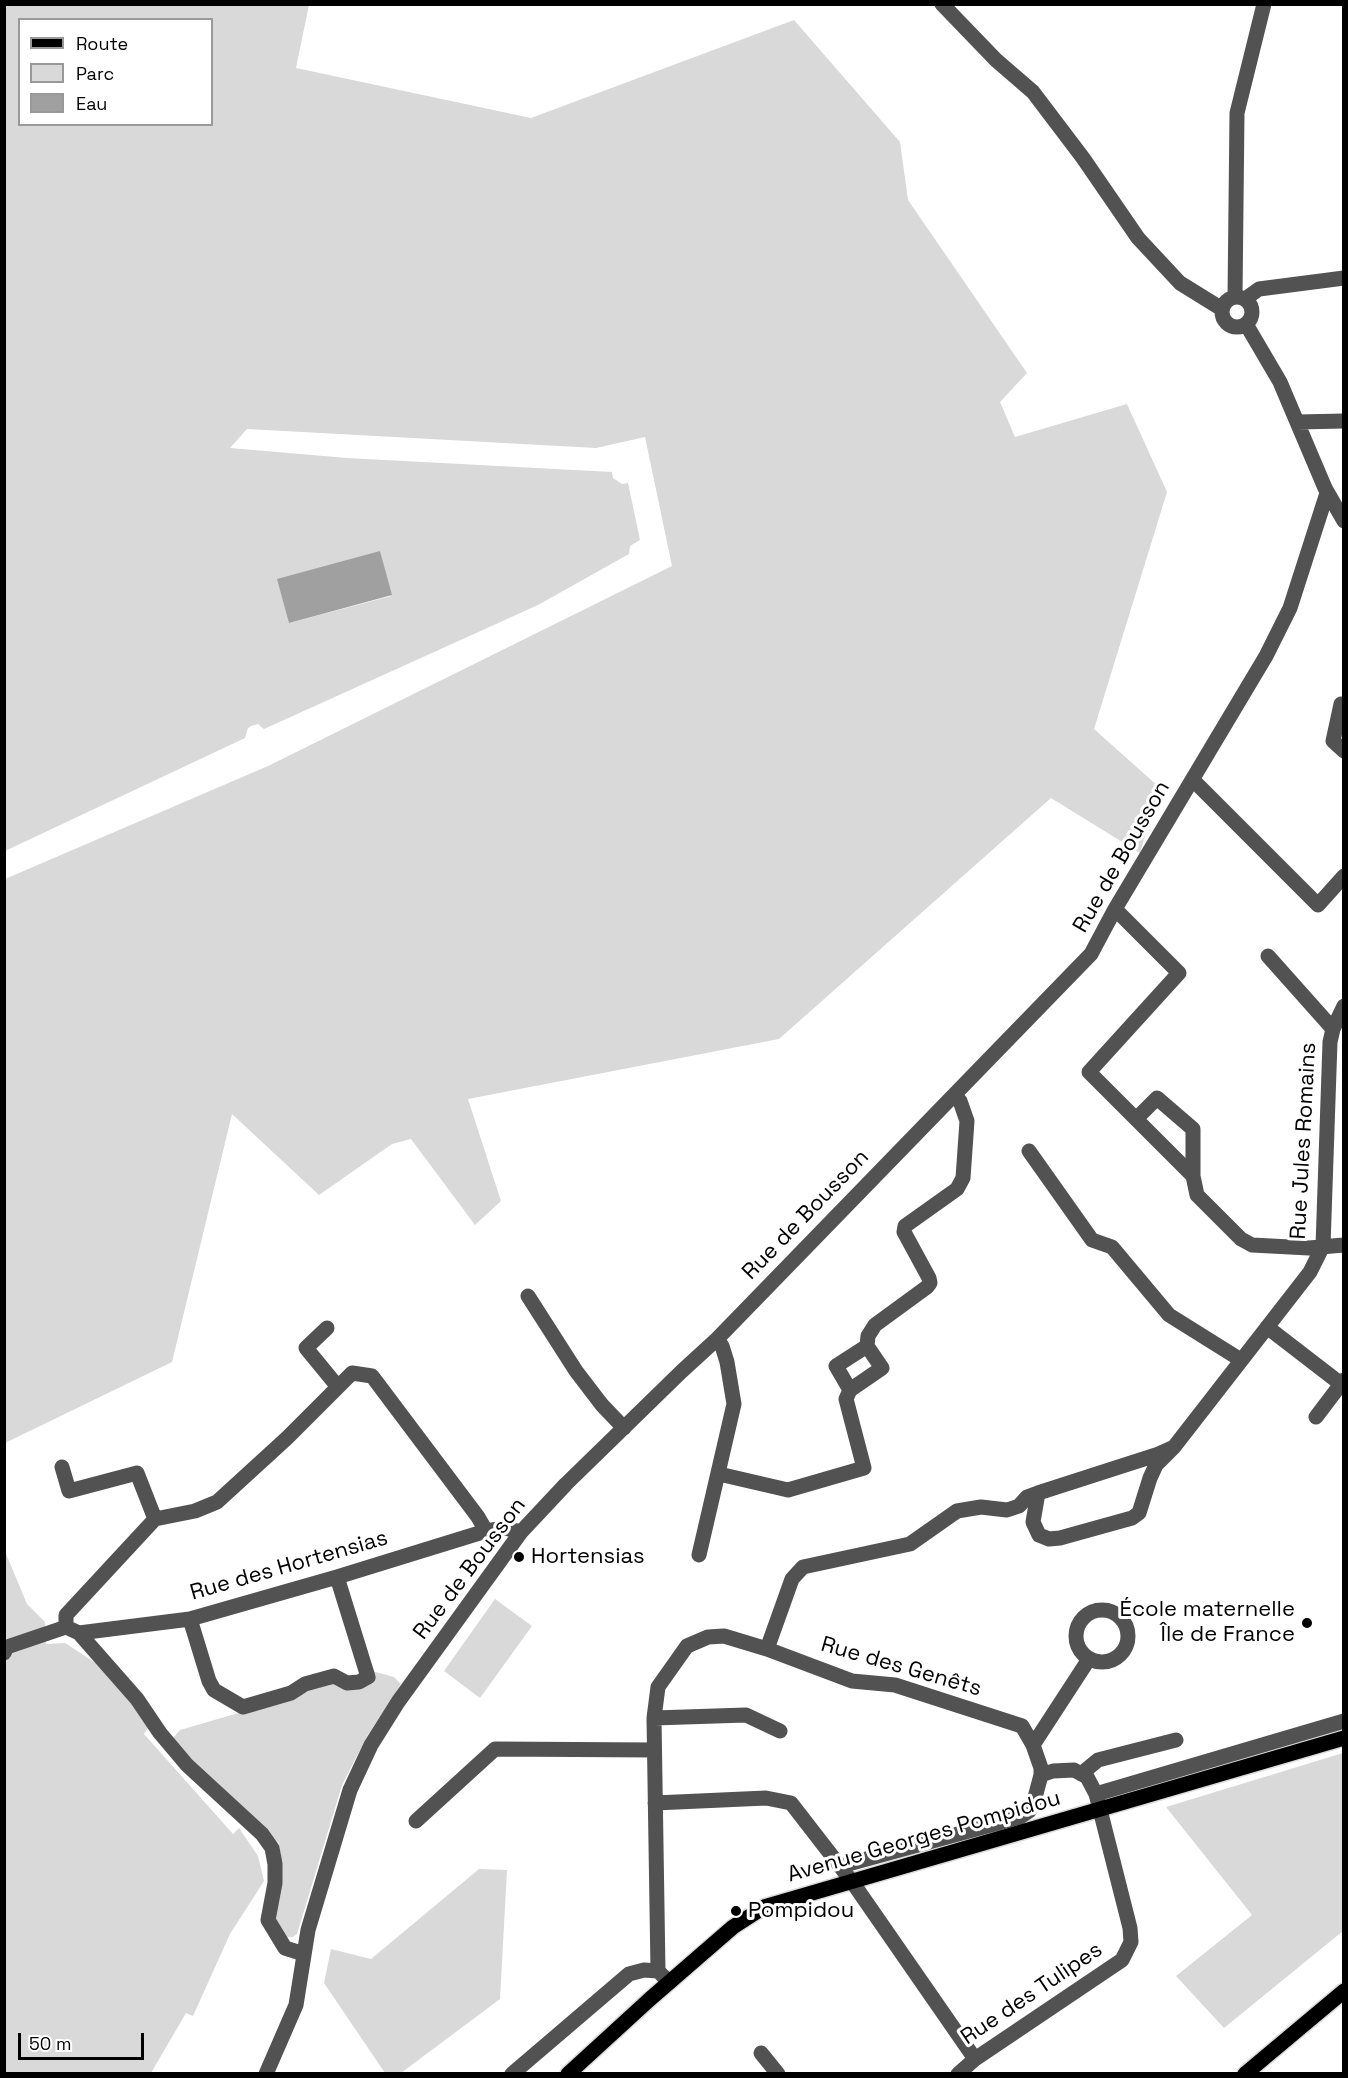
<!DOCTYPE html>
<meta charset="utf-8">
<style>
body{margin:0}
#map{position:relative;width:1348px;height:2078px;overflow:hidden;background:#fff;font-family:"Space Grotesk",sans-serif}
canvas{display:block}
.frame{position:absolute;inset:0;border:6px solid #000;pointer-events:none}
.legend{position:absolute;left:18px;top:18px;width:195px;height:108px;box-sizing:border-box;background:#fff;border:2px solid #999;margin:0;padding:8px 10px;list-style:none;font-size:18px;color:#000}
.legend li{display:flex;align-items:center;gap:12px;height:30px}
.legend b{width:30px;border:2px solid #999}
.scale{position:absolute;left:18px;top:2033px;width:126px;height:27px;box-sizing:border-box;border:3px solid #000;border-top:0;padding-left:8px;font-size:18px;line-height:21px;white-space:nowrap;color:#000;-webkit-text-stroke:4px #fff;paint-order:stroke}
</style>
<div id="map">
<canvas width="1348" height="2078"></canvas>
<div class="frame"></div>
<ul class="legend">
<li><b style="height:8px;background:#000"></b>Route</li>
<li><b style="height:16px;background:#d9d9d9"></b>Parc</li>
<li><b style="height:16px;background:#a0a0a0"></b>Eau</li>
</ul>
<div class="scale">50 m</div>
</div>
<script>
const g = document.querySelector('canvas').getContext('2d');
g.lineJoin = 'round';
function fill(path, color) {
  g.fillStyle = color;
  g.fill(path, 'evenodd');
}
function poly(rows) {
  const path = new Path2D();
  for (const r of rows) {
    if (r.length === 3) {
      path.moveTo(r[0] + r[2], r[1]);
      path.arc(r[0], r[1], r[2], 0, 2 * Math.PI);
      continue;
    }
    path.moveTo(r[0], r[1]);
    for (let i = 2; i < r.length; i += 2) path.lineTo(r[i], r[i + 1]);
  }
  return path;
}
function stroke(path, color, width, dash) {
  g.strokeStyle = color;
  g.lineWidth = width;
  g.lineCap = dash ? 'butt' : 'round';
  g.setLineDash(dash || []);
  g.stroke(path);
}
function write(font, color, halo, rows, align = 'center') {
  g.font = font + ' "Space Grotesk",sans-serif';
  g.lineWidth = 6;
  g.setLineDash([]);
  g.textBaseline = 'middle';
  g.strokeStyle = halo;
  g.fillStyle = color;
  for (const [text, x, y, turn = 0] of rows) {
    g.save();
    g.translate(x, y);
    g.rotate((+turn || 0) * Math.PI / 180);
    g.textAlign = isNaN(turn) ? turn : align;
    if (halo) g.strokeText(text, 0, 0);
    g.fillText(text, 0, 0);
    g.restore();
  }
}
fill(poly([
 [4,5,309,5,296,68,531,118,794,20,900,142,908,200,1027,373,1000,402,1015,437,1127,404,1167,492,1094,729,1159,787,1140,853,1051,798,779,1039,468,1099,501,1201,475,1225,411,1139,392,1144,319,1195,232,1114,172,1362,5,1443,5,879,268,766,672,566,645,437,596,448,247,429,230,448,347,458,612,472,613,478,622,484,628,483,640,540,630,546,629,554,538,605,264,729,258,724,251,726,248,728,245,738,5,851],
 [20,20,212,20,212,124,20,124],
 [380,551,391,596,289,623],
 [4,1549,27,1604,45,1622,46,1644,65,1643,102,1667,151,1724,144,1734,233,1834,239,1828,258,1856,264,1881,230,1934,193,2016,186,2013,151,2073,5,2073],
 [495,1599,532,1626,480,1698,444,1671],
 [372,1671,394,1677,401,1684,366,1738,342,1785,297,1934,293,1937,282,1937,274,1921,282,1866,279,1843,183,1756,173,1738,180,1730,297,1696,330,1680,346,1689],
 [1343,1753,1343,1931,1224,2028,1176,1976,1252,1915,1166,1807],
 [479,1869,507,1870,500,1999,401,2073,385,2073,324,1983,331,1949,371,1959]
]), '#d9d9d9');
fill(poly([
 [380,551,392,595,289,623,277,579]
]), '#a0a0a0');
const major = poly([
 [568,2074,650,1999,733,1927,764,1907,1344,1738],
 [1245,2074,1344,1991]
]);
stroke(major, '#dbdbdb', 18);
stroke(poly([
 [942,4,996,60,1033,92,1083,158,1138,238,1180,283,1222,309],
 [1235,297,1237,113,1264,4],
 [1237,312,15],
 [1245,299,1259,289,1344,278],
 [1246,324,1280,382,1325,488,1344,521],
 [1297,422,1344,421],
 [1341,704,1333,741,1344,751],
 [1193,780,1318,905,1344,876],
 [1115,909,1179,973,1089,1072,1193,1176,1197,1195,1241,1239,1252,1245,1309,1248,1344,1245],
 [1268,956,1333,1029],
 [1136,1119,1157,1098,1193,1129,1193,1176],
 [1029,1151,1092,1240,1112,1247,1169,1315,1241,1360],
 [528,1296,576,1371,602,1405,624,1428],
 [1267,1327,1341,1384,1344,1380],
 [327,1328,306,1348,338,1387],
 [850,1390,882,1368,867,1346],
 [1316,1417,1341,1384],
 [1174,1447,1310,1272,1323,1246,1330,1042,1333,1029,1344,1006],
 [1174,1447,1156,1465,1150,1478,1139,1513,1132,1518,1060,1538,1049,1539,1039,1535,1033,1522,1038,1493,1156,1455,1174,1447],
 [62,1467,69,1491,137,1473,155,1519],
 [719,1474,788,1490,864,1468,846,1399,850,1390,836,1366,867,1346,868,1336,875,1325,927,1287,930,1283,929,1278,904,1232,905,1226,957,1189,963,1178,967,1121,960,1101,954,1095],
 [699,1555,734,1404,727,1362,722,1346,717,1339],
 [1102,1636,26],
 [190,1619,209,1681,214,1690,243,1707,291,1693,305,1684,334,1676,347,1683,359,1682,368,1677,337,1577],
 [66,1627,66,1615,155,1519,195,1511,217,1502,287,1438,352,1373,372,1376,478,1517,486,1531],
 [66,1627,79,1633,190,1619,337,1577,486,1531,505,1528,521,1532],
 [79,1633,137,1699,160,1733,187,1765,262,1834,272,1848,275,1864,275,1883,268,1920,285,1948,304,1954],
 [767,1649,792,1579,803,1567,910,1544,957,1511,981,1507,1007,1510,1019,1506,1027,1497,1038,1493],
 [4,1653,7,1647,66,1627],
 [654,1718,746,1715,780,1731],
 [1033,1745,1089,1659],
 [1081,1774,1098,1760,1176,1740],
 [1096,1794,1344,1721],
 [655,1803,766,1798,791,1803,853,1883,975,2059],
 [416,1821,495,1749,654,1750],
 [669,1982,658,1971,654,1718,658,1687,687,1646,708,1637,724,1636,767,1649,852,1681,895,1685,1022,1726,1033,1745,1041,1768,1041,1775,1033,1805,1029,1811,1020,1817,841,1866],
 [761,2053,778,2074],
 [266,2074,296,2005,308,1930,350,1790,371,1745,398,1702,521,1532,566,1484,682,1371,717,1339,1091,954,1115,909,1266,656,1290,608,1327,493],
 [512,2074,629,1974,644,1970,658,1971],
 [958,2074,975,2059,1122,1960,1131,1942,1130,1928,1096,1794,1087,1777,1074,1770,1053,1771,1041,1775]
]), '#525252', 15);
stroke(major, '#000', 15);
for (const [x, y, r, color] of [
 [519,1557,6,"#000"],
 [1307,1623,6,"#000"],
 [736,1911,6,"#000"]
]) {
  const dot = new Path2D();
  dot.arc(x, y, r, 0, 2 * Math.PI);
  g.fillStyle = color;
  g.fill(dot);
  stroke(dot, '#fff', 2);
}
write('22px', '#000', '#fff', [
 ["Rue de Bousson",1122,857,-60],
 ["Rue Jules Romains",1304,1141,-87],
 ["Rue de Bousson",806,1215,-46],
 ["Rue des Hortensias",289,1566,-16],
 ["Rue de Bousson",470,1569,-53],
 ["Rue des Genêts",901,1667,16],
 ["Avenue Georges Pompidou",924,1837,-16],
 ["Rue des Tulipes",1032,1994,-34]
]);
write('22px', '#000', '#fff', [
 ["Hortensias",531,1557],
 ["École maternelle",1295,1610,"right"],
 ["Île de France",1295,1635,"right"],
 ["Pompidou",748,1911]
], 'left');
</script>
